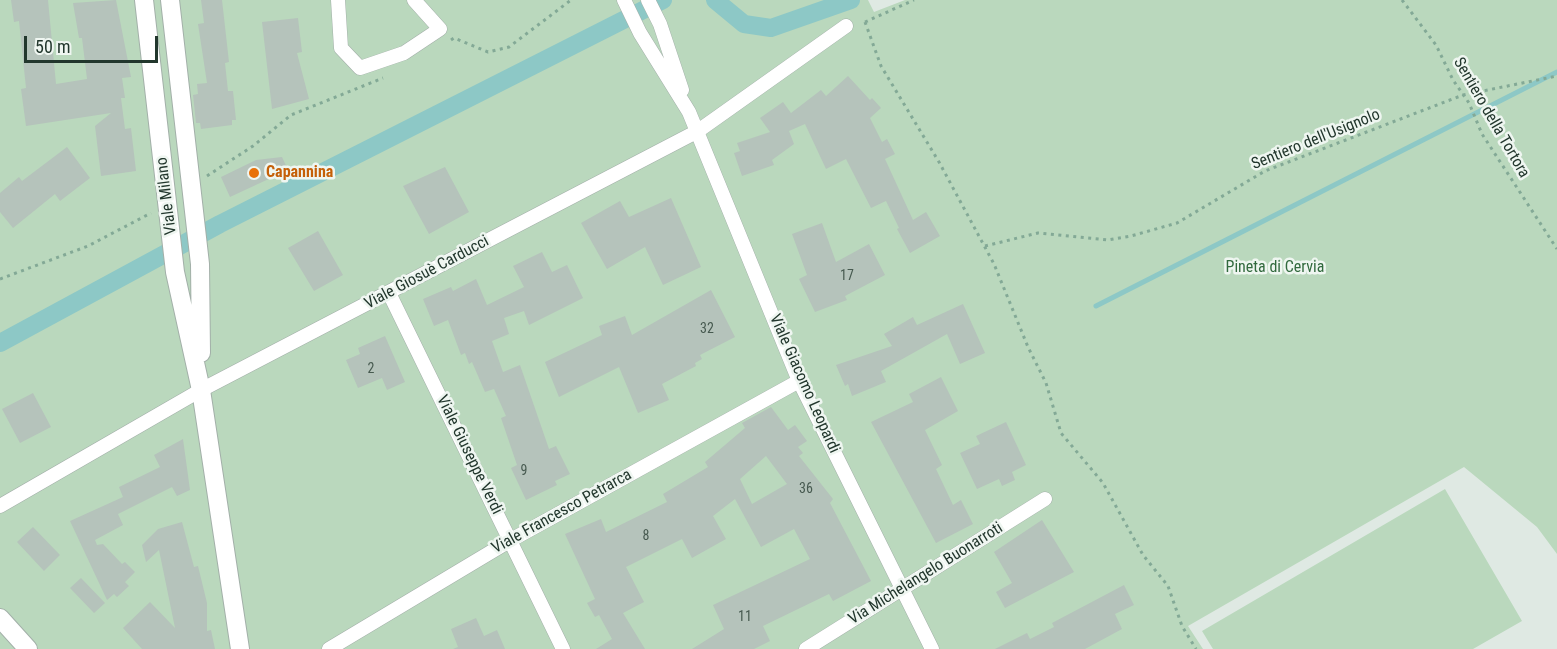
<!DOCTYPE html>
<meta charset="utf-8">
<style>
body{margin:0}
#map{position:relative;width:1557px;height:649px;overflow:hidden;background:#dfe9e3;font-family:"Roboto Condensed",sans-serif}
canvas{display:block}
.scale{position:absolute;left:24px;top:36px;width:134px;height:27px;box-sizing:border-box;border:3px solid #22372d;border-top:0;padding-left:8px;font-size:18px;line-height:21px;white-space:nowrap;color:#22372d;-webkit-text-stroke:4px #eff6f1;paint-order:stroke}
</style>
<div id="map">
<canvas width="1557" height="649"></canvas>
<div class="scale">50 m</div>
</div>
<script>
const g = document.querySelector('canvas').getContext('2d');
g.lineJoin = 'round';
function fill(path, color) {
  g.fillStyle = color;
  g.fill(path, 'evenodd');
}
function poly(rows) {
  const path = new Path2D();
  for (const r of rows) {
    path.moveTo(r[0], r[1]);
    for (let i = 2; i < r.length; i += 2) path.lineTo(r[i], r[i + 1]);
  }
  return path;
}
function stroke(path, color, width, dash) {
  g.strokeStyle = color;
  g.lineWidth = width;
  g.lineCap = dash ? 'butt' : 'round';
  g.setLineDash(dash || []);
  g.stroke(path);
}
function write(font, color, halo, rows, align = 'center') {
  g.font = font + ' "Roboto Condensed",sans-serif';
  g.lineWidth = 5;
  g.setLineDash([]);
  g.textBaseline = 'middle';
  g.strokeStyle = halo;
  g.fillStyle = color;
  for (const [text, x, y, turn = 0] of rows) {
    g.save();
    g.translate(x, y);
    g.rotate((+turn || 0) * Math.PI / 180);
    g.textAlign = isNaN(turn) ? turn : align;
    if (halo) g.strokeText(text, 0, 0);
    g.fillText(text, 0, 0);
    g.restore();
  }
}
fill(poly([
 [0,0,868,0,874,12,905,0,1557,0,1557,554,1537,527,1464,467,1188,626,1203,649,0,649],
 [1445,489,1522,621,1473,649,1213,649,1202,631]
]), '#bad8bd');
stroke(poly([
 [1096,306,1557,72]
]), '#8dc8c6', 5);
stroke(poly([
 [715,0,744,24,771,28,851,0],
 [0,343,220,224,663,0]
]), '#8dc8c6', 18);
fill(poly([
 [11,0,48,0,56,84,87,79,82,38,79,38,73,3,116,0,131,77,122,78,125,98,121,98,125,129,131,128,136,171,101,176,95,126,111,113,26,126,21,89,26,88,19,21,14,22],
 [201,0,222,0,229,62,225,63,228,91,233,91,236,120,232,120,232,125,201,129,200,123,196,123,193,95,198,94,197,84,207,83,198,24,204,23],
 [298,18,302,52,297,53,309,99,272,109,262,22],
 [848,76,870,100,872,98,881,108,870,118,882,142,887,139,895,154,885,159,913,220,926,212,940,236,910,253,897,229,899,228,886,201,871,208,846,159,826,169,805,124,789,131,794,144,772,160,774,165,742,176,734,153,740,151,737,143,770,132,760,118,783,102,791,113,821,90,826,96],
 [67,147,90,178,60,201,55,194,13,228,0,212,0,193,19,177,22,181],
 [282,157,288,170,230,197,221,177,256,160],
 [445,167,469,212,429,234,403,186],
 [671,198,701,267,663,285,645,247,607,269,581,223,620,201,629,217],
 [822,223,836,262,869,244,885,275,845,296,847,300,815,312,799,279,807,275,792,234],
 [318,231,343,275,314,291,288,248],
 [542,252,552,272,567,265,583,298,529,325,524,311,504,318,509,334,492,341,503,372,520,365,549,449,556,446,570,474,555,481,557,485,526,500,511,468,517,465,501,418,506,416,494,389,485,392,472,362,469,364,465,353,461,355,448,320,434,326,423,299,451,287,453,291,476,279,487,305,524,287,513,266],
 [711,290,735,337,700,355,702,359,695,363,696,366,662,384,669,400,638,413,619,367,559,397,545,362,602,335,599,326,625,316,632,335],
 [963,304,985,353,960,364,947,334,881,371,886,382,852,396,848,384,845,386,836,365,892,346,884,334,913,317,917,325],
 [385,336,405,382,387,390,382,378,358,388,346,360,360,354,358,348],
 [941,377,958,411,925,430,942,465,936,469,953,505,961,500,973,524,936,543,871,422,913,402,909,394],
 [33,393,51,427,20,443,2,409],
 [771,407,788,430,795,425,807,441,798,447,803,453,799,456,833,499,830,503,871,581,833,601,829,594,763,626,770,641,754,649,692,649,724,629,713,605,810,559,794,529,761,547,735,499,713,516,726,539,692,558,682,539,626,567,644,602,623,613,645,649,596,649,612,639,599,615,595,617,587,603,595,599,565,534,601,519,606,532,667,502,663,494,708,467,705,462,745,428,742,423],
 [766,456,787,484,752,504,740,479],
 [1006,422,1026,465,1012,472,1015,480,1002,486,999,479,977,489,960,453,980,444,976,436],
 [183,439,190,490,177,496,172,487,118,514,123,525,95,540,97,545,103,544,122,564,125,562,135,572,125,582,129,586,117,597,114,594,107,600,70,521,123,497,119,487,160,467,154,455],
 [1042,520,1074,572,1005,608,996,592,1012,583,994,552],
 [182,522,194,567,198,566,207,603,207,631,211,630,215,649,142,649,123,628,150,602,175,628,159,550,146,562,142,545,158,529],
 [33,527,60,555,44,571,17,542],
 [81,578,105,603,94,613,70,588],
 [1124,585,1134,605,1115,614,1122,629,1085,649,995,649,1027,633,1030,639,1054,627,1052,623],
 [476,618,484,636,497,630,505,649,453,649,458,647,451,629]
]), '#b5c3bb');
const minor = poly([
 [338,0,341,48,360,68,404,53,440,29,414,0],
 [624,0,640,33,689,112,799,381,932,649],
 [648,0,660,24,682,90],
 [389,293,563,649],
 [0,506,201,390,698,131,846,26],
 [329,649,511,540,799,381],
 [806,649,1045,499]
]);
const tertiary = poly([
 [144,0,175,272,201,390,240,649],
 [170,0,200,264,201,353],
 [0,618,28,649]
]);
stroke(minor, '#a3b0a9', 15);
stroke(tertiary, '#a3b0a9', 20);
stroke(poly([
 [1402,0,1436,45,1453,80,1469,103,1482,134,1557,249],
 [865,22,881,66,939,162,994,264,1028,347,1046,383,1061,433,1103,483,1143,555,1168,586,1182,626,1196,649],
 [865,22,914,0],
 [451,40,454,38,488,52,509,47,571,0],
 [207,176,253,146,291,115,383,78],
 [985,246,1038,233,1108,240,1131,236,1177,223,1265,171,1463,95,1557,76],
 [0,279,88,246,151,213]
]), '#83a996', 3, [3, 4.5]);
stroke(minor, '#fff', 14);
stroke(tertiary, '#fff', 18);
for (const [x, y, r, color] of [
 [254,173,6,"#e8710a"]
]) {
  const dot = new Path2D();
  dot.arc(x, y, r, 0, 2 * Math.PI);
  g.fillStyle = color;
  g.fill(dot);
  stroke(dot, '#eff6f1', 2);
}
write('14px', '#475a50', null, [
 ["17",847,276],
 ["32",707,329],
 ["2",371,369],
 ["9",524,471],
 ["36",806,489],
 ["8",646,536],
 ["11",745,617]
]);
write('16px', '#22372d', '#eff6f1', [
 ["Sentiero della Tortora",1491,118,60],
 ["Sentiero dell'Usignolo",1316,140,-22],
 ["Viale Milano",167,196,-97],
 ["Viale Giosuè Carducci",427,273,-28],
 ["Viale Giacomo Leopardi",804,384,66],
 ["Viale Giuseppe Verdi",469,455,64],
 ["Viale Francesco Petrarca",562,512,-29],
 ["Via Michelangelo Buonarroti",926,574,-32]
]);
write('bold 16px', '#c56008', '#eff6f1', [
 ["Capannina",266,173]
], 'left');
write('16px', '#31693d', '#eff6f1', [
 ["Pineta di Cervia",1275,268]
]);
</script>
